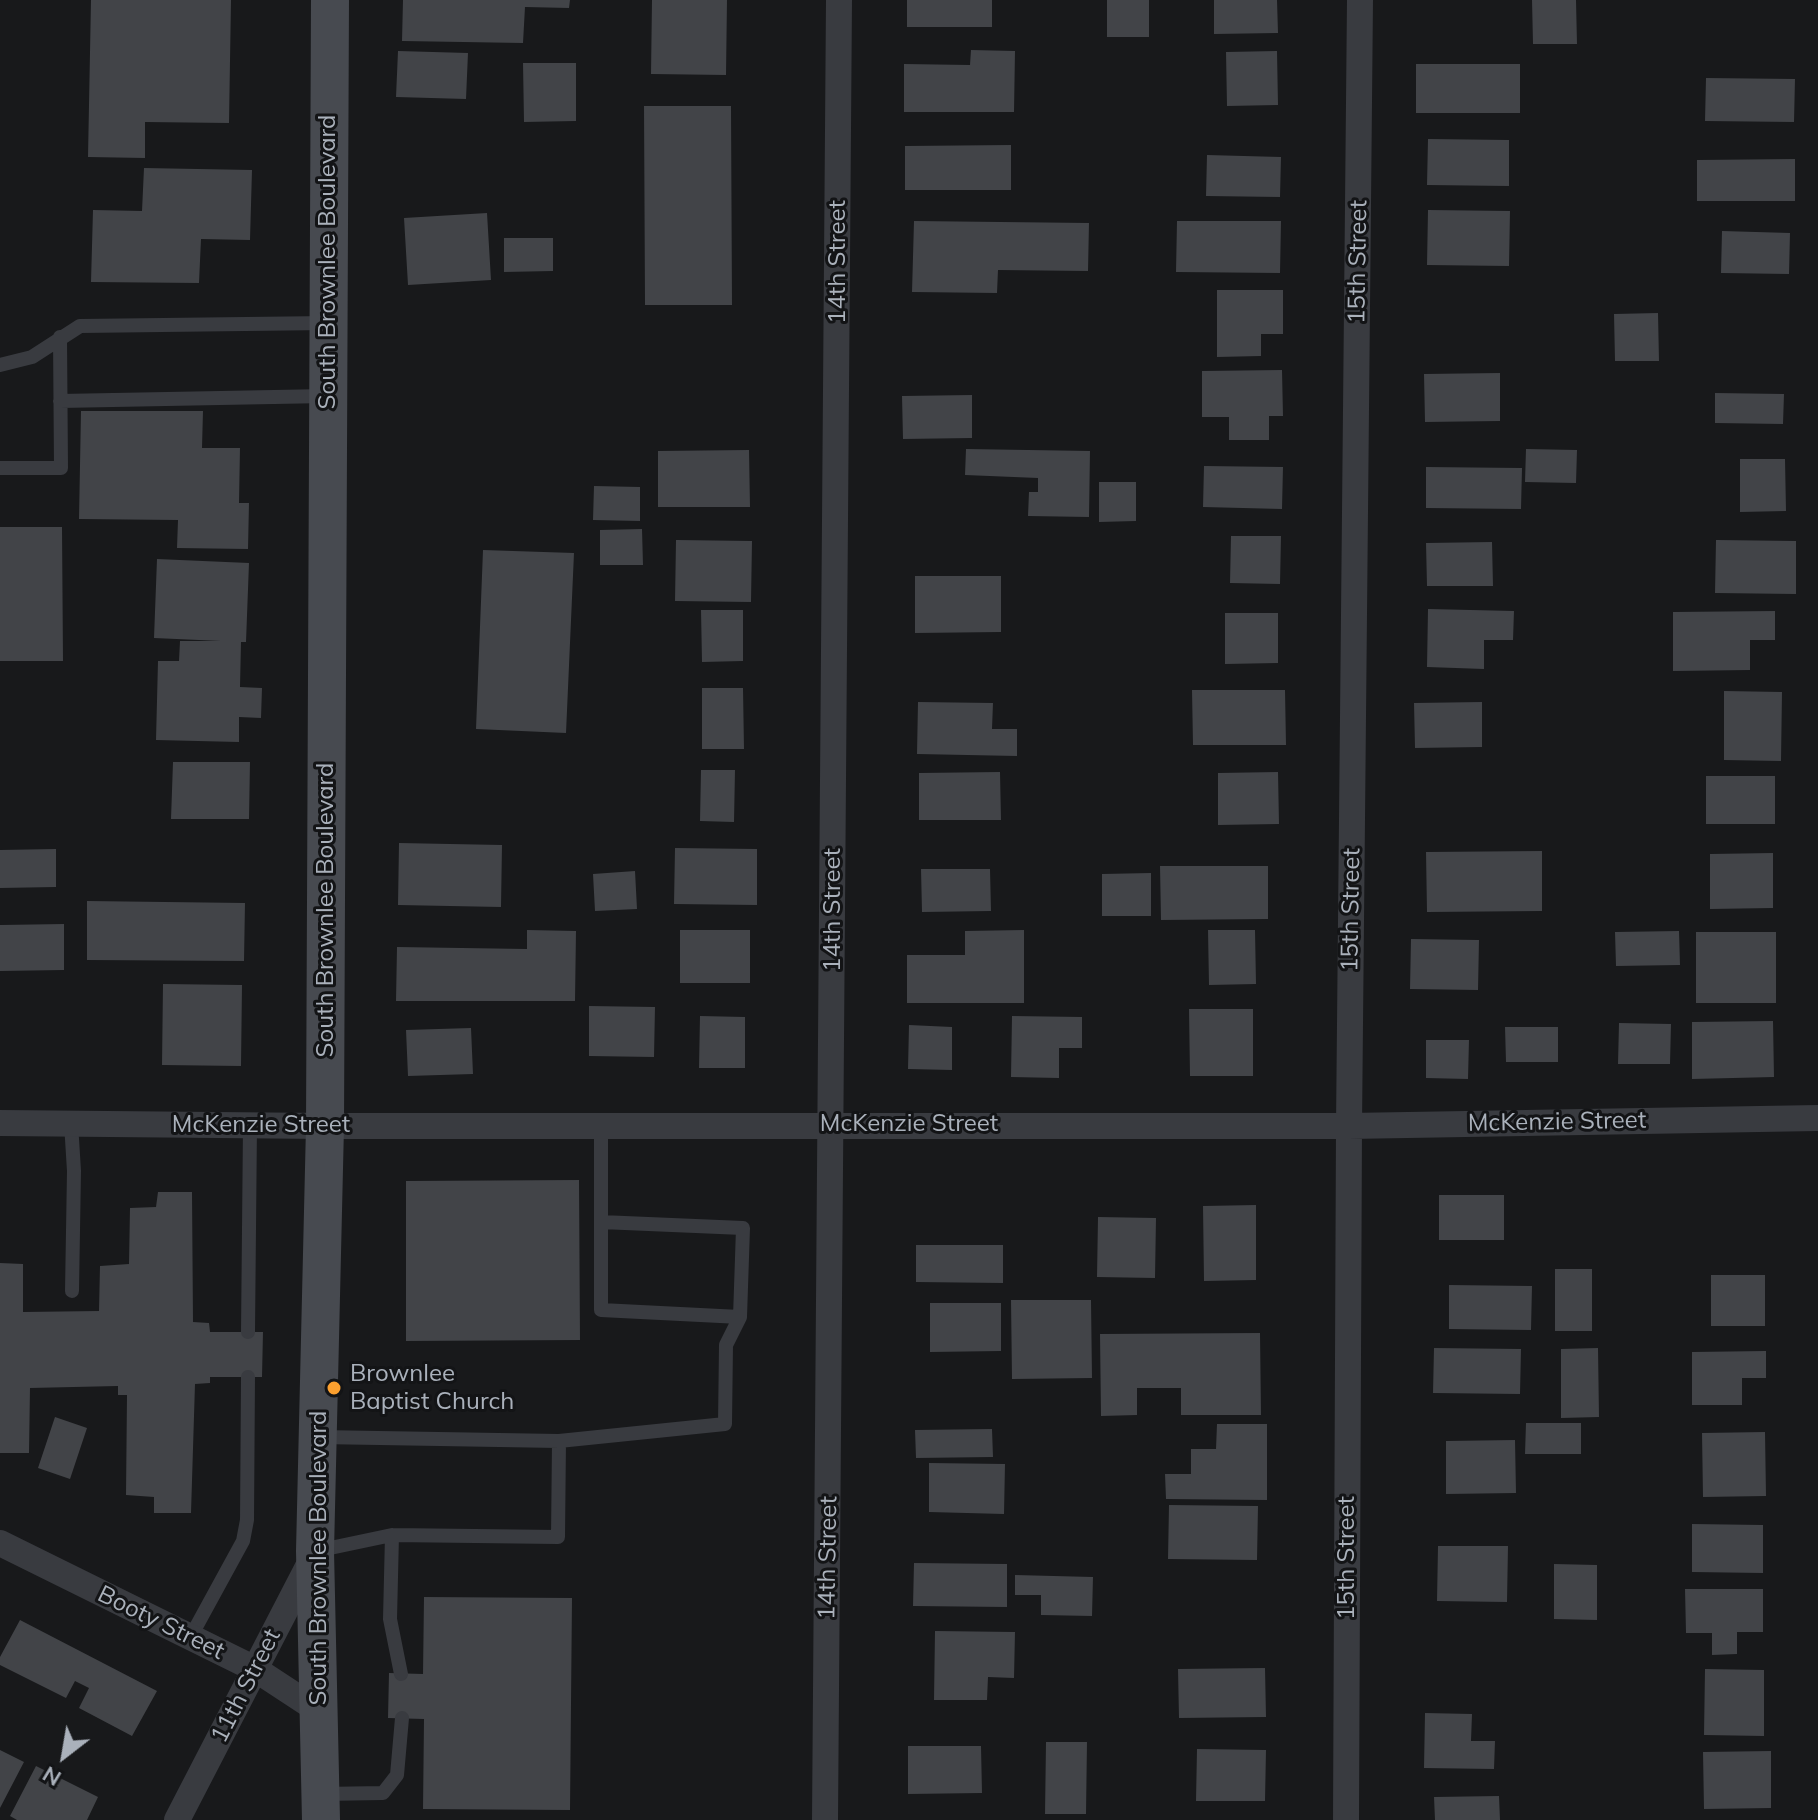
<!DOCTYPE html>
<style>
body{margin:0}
#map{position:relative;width:1818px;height:1820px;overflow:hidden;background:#18191b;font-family:Mulish,sans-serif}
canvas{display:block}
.north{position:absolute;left:24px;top:1716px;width:80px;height:80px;-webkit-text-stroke:6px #131416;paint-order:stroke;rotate:211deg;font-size:22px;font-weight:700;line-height:32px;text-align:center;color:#aab1bb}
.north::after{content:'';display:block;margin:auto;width:28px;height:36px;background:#aab1bb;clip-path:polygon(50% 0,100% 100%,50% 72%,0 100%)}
</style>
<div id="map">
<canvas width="1818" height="1820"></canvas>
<div class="north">N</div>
</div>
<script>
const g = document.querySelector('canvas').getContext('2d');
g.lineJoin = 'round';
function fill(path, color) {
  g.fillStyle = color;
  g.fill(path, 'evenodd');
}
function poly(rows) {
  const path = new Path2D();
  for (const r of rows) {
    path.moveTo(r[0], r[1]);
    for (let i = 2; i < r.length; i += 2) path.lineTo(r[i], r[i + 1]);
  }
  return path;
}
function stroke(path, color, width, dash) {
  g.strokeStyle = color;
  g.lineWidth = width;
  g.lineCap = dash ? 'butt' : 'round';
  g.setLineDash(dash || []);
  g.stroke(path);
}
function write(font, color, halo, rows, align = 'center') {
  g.font = font + ' Mulish,sans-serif';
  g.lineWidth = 6;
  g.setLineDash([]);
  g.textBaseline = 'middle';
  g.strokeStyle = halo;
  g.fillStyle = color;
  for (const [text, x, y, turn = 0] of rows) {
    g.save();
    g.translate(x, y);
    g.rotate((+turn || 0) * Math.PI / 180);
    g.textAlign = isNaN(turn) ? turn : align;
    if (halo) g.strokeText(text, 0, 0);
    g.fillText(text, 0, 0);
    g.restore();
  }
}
fill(poly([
 [91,0,231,0,229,123,145,122,145,158,88,157],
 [403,0,570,0,569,8,525,7,523,43,402,41],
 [652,0,727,0,726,75,651,74],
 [907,0,992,0,992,27,907,27],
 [1107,0,1149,0,1149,37,1107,37],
 [1214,0,1277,0,1278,33,1214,34],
 [1532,0,1576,0,1577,44,1533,44],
 [971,50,1015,51,1014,112,904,112,904,64,970,65],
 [398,51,468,53,466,99,396,97],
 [1277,51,1278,105,1227,106,1226,52],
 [523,63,576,63,576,121,524,122],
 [1416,64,1520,64,1520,113,1416,113],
 [1706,78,1795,79,1794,122,1705,121],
 [644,106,731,106,732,305,645,305],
 [1428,139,1509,140,1509,186,1427,185],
 [1011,145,1011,190,905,190,905,146],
 [1207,155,1281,157,1280,197,1206,196],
 [1795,159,1795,201,1697,201,1697,160],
 [144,168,252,170,250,240,201,239,199,283,91,282,93,210,142,211],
 [1428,210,1510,211,1509,266,1427,265],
 [487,213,491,280,408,285,404,218],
 [914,221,1089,223,1088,271,998,270,997,293,912,292],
 [1177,221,1281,221,1280,273,1176,272],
 [1722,231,1790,233,1789,274,1721,273],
 [504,238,553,238,553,271,504,272],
 [1217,290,1283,290,1283,334,1261,334,1261,356,1217,357],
 [1658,313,1659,361,1615,361,1614,314],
 [1282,370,1283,416,1269,416,1269,440,1229,440,1229,417,1202,417,1202,371],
 [1500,373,1500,421,1425,422,1424,374],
 [1715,393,1784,394,1783,424,1715,423],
 [972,395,972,438,903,439,902,396],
 [81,411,203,411,202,448,240,448,239,503,249,503,248,549,177,548,178,520,79,519],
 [966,449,1090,451,1089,517,1028,516,1029,492,1038,492,1038,478,965,475],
 [1526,449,1577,450,1576,483,1525,482],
 [749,450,750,507,658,507,658,451],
 [1740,459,1785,459,1786,511,1740,512],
 [1204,466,1283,467,1282,509,1203,507],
 [1426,467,1522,468,1521,509,1426,508],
 [1099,482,1136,482,1136,521,1099,522],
 [594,486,640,487,640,521,593,520],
 [0,527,62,527,63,661,0,661],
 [642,529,643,565,600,565,600,530],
 [1231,536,1281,536,1280,584,1230,583],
 [676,540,752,541,751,602,675,601],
 [1716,540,1796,541,1796,594,1715,593],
 [1492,542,1493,586,1427,586,1426,543],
 [483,550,574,553,566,733,476,729],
 [157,559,249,563,246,642,241,642,240,687,262,688,261,718,239,717,239,742,156,740,158,661,179,661,180,641,221,641,154,638],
 [915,576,1001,576,1001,632,915,633],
 [1428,609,1514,611,1513,640,1484,640,1484,669,1427,667],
 [701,610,743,610,743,661,702,662],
 [1775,611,1775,640,1750,640,1750,670,1673,671,1673,612],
 [1225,613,1278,613,1278,663,1225,664],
 [702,688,743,688,744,749,702,749],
 [1192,690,1285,690,1286,745,1193,745],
 [1724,691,1782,692,1781,761,1724,760],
 [918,702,993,703,992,729,1017,729,1017,756,917,754],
 [1482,702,1482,747,1415,748,1414,703],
 [173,762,250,762,249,819,171,819],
 [701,770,735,770,734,822,700,821],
 [1000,772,1001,820,919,820,919,773],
 [1278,772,1279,824,1218,825,1218,773],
 [1706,776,1775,776,1775,824,1706,824],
 [399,843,502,845,501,907,398,905],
 [675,848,757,849,757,905,674,904],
 [56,849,56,887,0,888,0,850],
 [1542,851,1542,911,1427,912,1426,852],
 [1773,853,1773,908,1710,909,1710,854],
 [1160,866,1268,866,1268,919,1161,920],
 [921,869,990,869,991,911,922,912],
 [635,871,637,909,595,911,593,874],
 [1151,873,1151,916,1102,916,1102,874],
 [87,901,245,903,244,961,87,960],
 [64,924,64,970,0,971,0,925],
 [527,930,576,931,575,1001,396,1001,397,947,527,949],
 [680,930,750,930,750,983,680,983],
 [1024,930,1024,1003,907,1003,907,955,965,955,965,931],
 [1208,930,1255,930,1256,984,1209,985],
 [1679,931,1680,965,1616,966,1615,932],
 [1696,932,1776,932,1776,1003,1696,1003],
 [1411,939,1479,940,1478,990,1410,989],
 [163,984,242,985,241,1066,162,1065],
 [589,1006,655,1007,654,1057,589,1056],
 [1189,1009,1253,1009,1253,1076,1190,1076],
 [700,1016,745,1017,745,1068,699,1068],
 [1012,1016,1082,1017,1082,1048,1059,1048,1059,1078,1011,1077],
 [1773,1021,1774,1077,1692,1079,1692,1022],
 [1619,1023,1671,1024,1670,1064,1618,1064],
 [909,1025,952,1027,952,1070,908,1069],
 [1505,1027,1558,1027,1558,1062,1506,1062],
 [471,1028,473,1074,408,1076,406,1030],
 [1426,1040,1469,1040,1468,1079,1426,1078],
 [579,1180,580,1340,406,1341,406,1181],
 [158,1192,192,1192,193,1322,209,1323,210,1332,263,1332,262,1377,210,1377,210,1383,195,1384,191,1513,154,1513,154,1497,126,1495,127,1395,118,1395,118,1386,30,1388,29,1453,0,1453,0,1263,23,1264,23,1312,99,1311,100,1266,129,1264,130,1208,156,1207],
 [1439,1195,1504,1195,1504,1240,1439,1240],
 [1256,1205,1256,1280,1204,1281,1203,1206],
 [1098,1217,1156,1218,1155,1278,1097,1277],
 [916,1245,1003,1245,1003,1283,916,1282],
 [1555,1269,1592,1269,1592,1331,1555,1331],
 [1711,1275,1765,1275,1765,1326,1711,1326],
 [1449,1285,1532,1286,1531,1330,1449,1329],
 [1011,1300,1091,1300,1092,1378,1012,1379],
 [930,1303,1001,1303,1001,1351,930,1352],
 [1260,1333,1261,1415,1181,1415,1181,1388,1137,1388,1137,1415,1101,1416,1100,1334],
 [1434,1348,1521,1349,1520,1394,1433,1393],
 [1598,1348,1599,1417,1561,1418,1561,1349],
 [1766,1351,1766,1378,1742,1378,1742,1405,1692,1405,1692,1352],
 [55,1417,87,1428,70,1479,38,1468],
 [1526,1423,1581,1423,1581,1454,1525,1454],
 [1217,1424,1267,1424,1267,1500,1166,1499,1165,1474,1191,1474,1191,1449,1216,1449],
 [992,1429,993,1457,916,1458,915,1430],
 [1765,1432,1766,1496,1703,1497,1702,1433],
 [1515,1440,1516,1493,1446,1494,1446,1441],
 [929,1463,1005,1464,1004,1514,929,1512],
 [1169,1505,1258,1506,1257,1560,1168,1559],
 [1692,1524,1763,1525,1763,1573,1692,1572],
 [1438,1546,1508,1546,1507,1602,1437,1601],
 [914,1563,1007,1564,1007,1607,913,1606],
 [1554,1564,1597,1565,1597,1620,1554,1619],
 [1015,1575,1093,1577,1092,1616,1041,1615,1041,1595,1015,1595],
 [1685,1589,1763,1589,1763,1632,1737,1632,1737,1654,1712,1655,1712,1633,1686,1633],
 [424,1597,572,1598,570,1810,423,1809,424,1719,388,1718,389,1673,423,1674],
 [20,1620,157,1691,132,1736,79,1708,89,1688,75,1681,66,1698,0,1665,0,1657],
 [935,1631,1015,1632,1014,1678,988,1677,987,1700,934,1700],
 [1265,1668,1266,1717,1179,1718,1178,1669],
 [1705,1669,1764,1670,1764,1736,1704,1735],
 [1425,1713,1472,1714,1471,1741,1495,1741,1494,1769,1424,1768],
 [1046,1742,1087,1742,1086,1814,1045,1814],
 [908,1746,981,1746,982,1793,908,1794],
 [1197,1749,1266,1750,1265,1801,1196,1801],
 [0,1750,24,1762,0,1808],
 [1771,1751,1771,1808,1704,1809,1703,1752],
 [36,1766,98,1797,87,1820,17,1820,10,1816],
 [1499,1796,1500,1820,1435,1820,1434,1797]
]), '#424448');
stroke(poly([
 [0,365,32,357,80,326,328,323],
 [60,401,327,396],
 [0,468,61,468,60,337],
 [71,1123,74,1171,72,1291],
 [601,1222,601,1310,740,1317],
 [248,1332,250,1125],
 [559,1441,725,1424,726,1345,740,1317,743,1228,601,1222,601,1125],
 [392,1535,390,1619,401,1674],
 [316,1551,392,1535,558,1537,559,1441,319,1437],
 [190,1638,243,1541,247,1520,248,1377],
 [321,1794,383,1793,397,1775,402,1718]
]), '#393b40', 14);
stroke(poly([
 [0,1123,325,1126,1349,1126,1818,1118],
 [0,1543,255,1669,319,1711],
 [177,1820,313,1557],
 [825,1820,839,0],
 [1346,1820,1349,1126,1360,0]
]), '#393b40', 26);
stroke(poly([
 [321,1820,315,1551,325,1126,330,0]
]), '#474a50', 38);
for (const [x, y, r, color] of [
 [334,1388,8,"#fca02f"]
]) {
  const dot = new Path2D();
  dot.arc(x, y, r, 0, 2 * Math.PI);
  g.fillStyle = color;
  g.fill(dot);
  stroke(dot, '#131416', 3);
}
write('24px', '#aab1bb', '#131416', [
 ["South Brownlee Boulevard",328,262,-90],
 ["14th Street",838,262,-90],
 ["15th Street",1358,262,-89],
 ["South Brownlee Boulevard",326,910,-90],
 ["14th Street",833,910,-90],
 ["15th Street",1351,910,-89],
 ["McKenzie Street",1557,1122,-1],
 ["McKenzie Street",909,1124],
 ["McKenzie Street",261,1125],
 ["South Brownlee Boulevard",319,1558,-90],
 ["14th Street",828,1558,-89],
 ["15th Street",1347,1558,-90],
 ["Booty Street",161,1623,26],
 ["11th Street",246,1686,-63]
]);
write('24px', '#aab1bb', '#131416', [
 ["Brownlee",350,1374],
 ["Baptist Church",350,1402]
], 'left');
</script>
